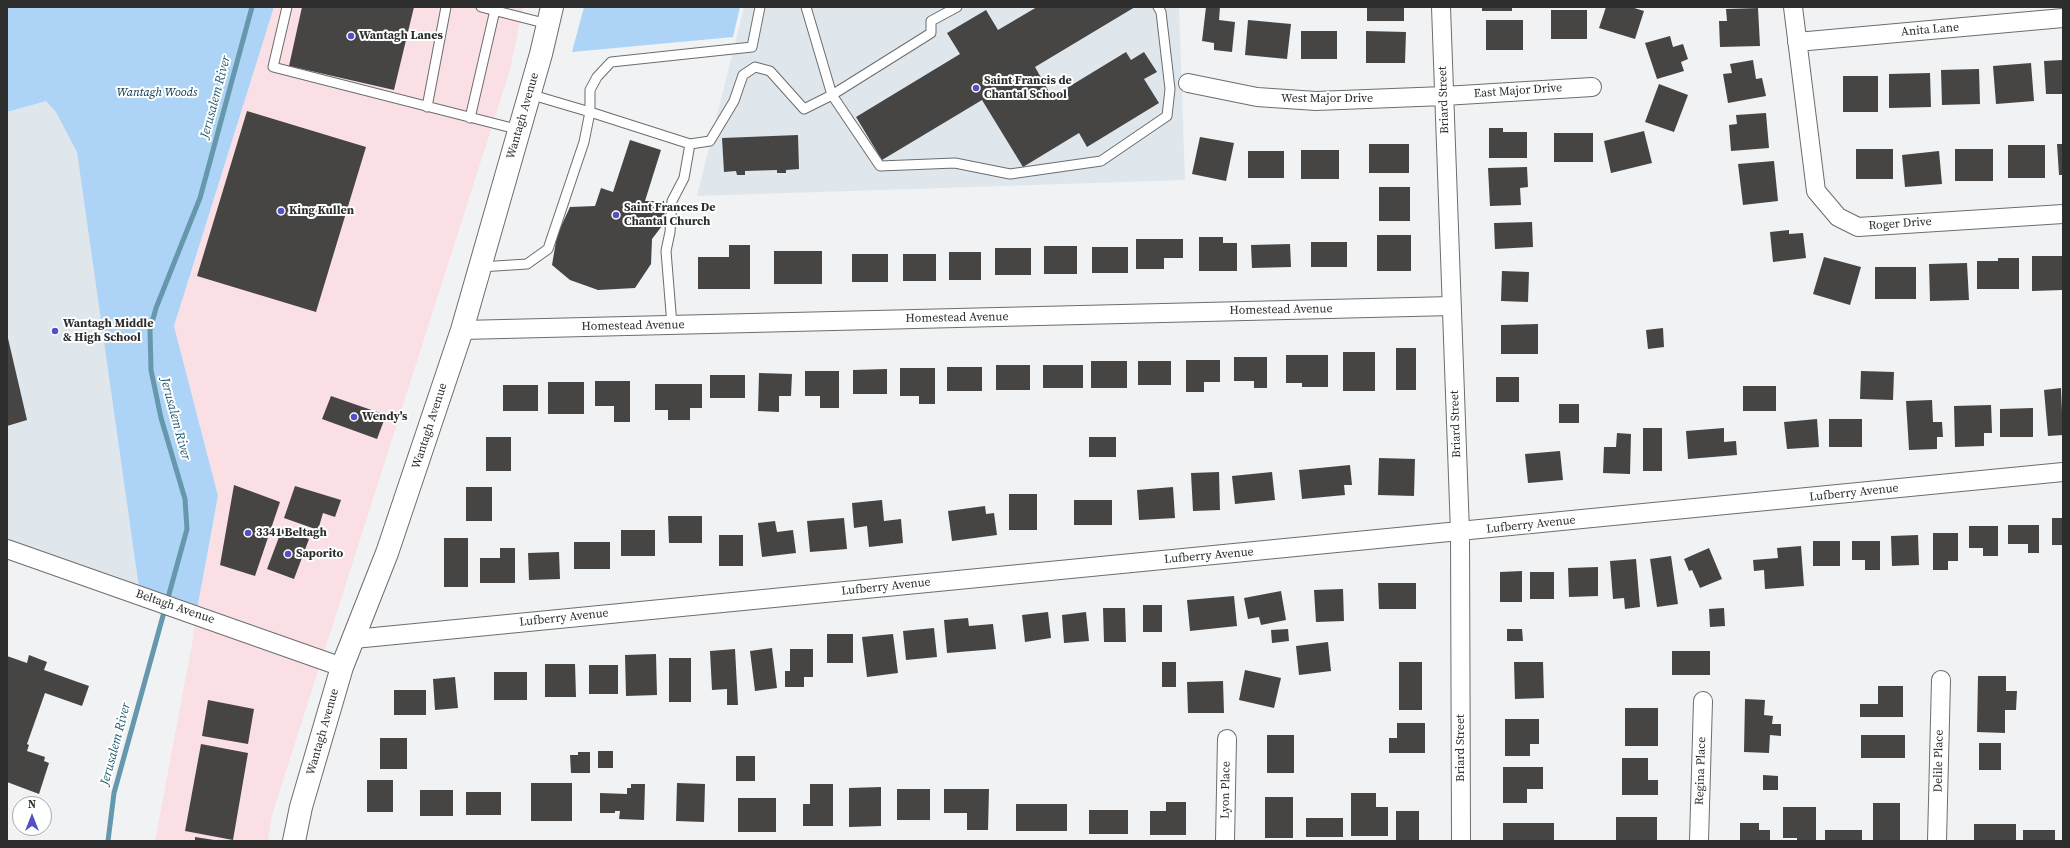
<!DOCTYPE html>
<style>
body{margin:0}
#map{position:relative;width:2070px;height:848px;overflow:hidden;background:#f0f2f3;font-family:"Source Serif 4",serif}
canvas{display:block}
.frame{position:absolute;inset:0;border:8px solid #2d2d2e;pointer-events:none}
.north{position:absolute;left:12px;top:796px;width:40px;height:40px;box-sizing:border-box;background:#feffff;border:1px solid #aaabab;border-radius:50%;rotate:0deg;font-size:11px;font-weight:700;line-height:16px;text-align:center;color:#2d2d2e}
.north::after{content:'';display:block;margin:auto;width:14px;height:18px;background:#554fc6;clip-path:polygon(50% 0,100% 100%,50% 72%,0 100%)}
</style>
<div id="map">
<canvas width="2070" height="848"></canvas>
<div class="frame"></div>
<div class="north">N</div>
</div>
<script>
const g = document.querySelector('canvas').getContext('2d');
g.lineJoin = 'round';
function fill(path, color) {
  g.fillStyle = color;
  g.fill(path, 'evenodd');
}
function poly(rows) {
  const path = new Path2D();
  for (const r of rows) {
    path.moveTo(r[0], r[1]);
    for (let i = 2; i < r.length; i += 2) path.lineTo(r[i], r[i + 1]);
  }
  return path;
}
function stroke(path, color, width, dash) {
  g.strokeStyle = color;
  g.lineWidth = width;
  g.lineCap = dash ? 'butt' : 'round';
  g.setLineDash(dash || []);
  g.stroke(path);
}
function write(font, color, halo, rows, align = 'center') {
  g.font = font + ' "Source Serif 4",serif';
  g.lineWidth = 4;
  g.setLineDash([]);
  g.textBaseline = 'middle';
  g.strokeStyle = halo;
  g.fillStyle = color;
  for (const [text, x, y, turn = 0] of rows) {
    g.save();
    g.translate(x, y);
    g.rotate((+turn || 0) * Math.PI / 180);
    g.textAlign = isNaN(turn) ? turn : align;
    if (halo) g.strokeText(text, 0, 0);
    g.fillText(text, 0, 0);
    g.restore();
  }
}
fill(poly([
 [274,7,523,7,510,70,272,815,268,841,155,841,192,644,196,615,218,496,174,326]
]), '#fae0e5');
fill(poly([
 [744,7,1179,7,1185,180,697,196],
 [69,94,140,595,7,550,7,112]
]), '#dfe7ed');
fill(poly([
 [7,7,274,7,174,326,218,496,196,615,140,595,77,152,56,112,46,101,7,112],
 [584,7,740,7,733,37,572,52]
]), '#add4f6');
stroke(poly([
 [108,841,114,793,187,529,185,499,161,418,151,370,150,330,156,308,200,198,252,7]
]), '#6698ad', 5);
fill(poly([
 [302,7,414,7,394,90,289,66],
 [1037,7,1135,7,1035,67,1052,97,1126,52,1131,60,1144,52,1157,72,1144,79,1159,103,1087,147,1079,133,1023,167,982,100,882,160,856,117,960,54,947,33,986,10,998,30],
 [1206,7,1220,7,1219,20,1235,22,1232,52,1214,50,1214,43,1202,41],
 [1367,7,1404,7,1404,21,1367,21],
 [1482,7,1512,7,1512,11,1482,11],
 [1606,7,1631,7,1644,11,1635,39,1599,28],
 [1758,8,1760,46,1720,47,1719,21,1727,21,1726,9],
 [1551,10,1587,10,1587,39,1551,39],
 [1248,20,1291,24,1287,59,1245,55],
 [1486,20,1523,20,1523,50,1486,50],
 [1301,31,1337,31,1337,59,1301,59],
 [1366,31,1406,32,1405,63,1366,63],
 [1670,36,1673,47,1683,44,1688,59,1681,62,1684,71,1657,79,1645,43],
 [1753,60,1756,79,1762,78,1766,96,1728,103,1723,74,1732,73,1730,64],
 [2062,60,2063,94,2046,94,2044,61],
 [2031,63,2034,101,1996,104,1993,66],
 [1979,69,1980,104,1942,105,1941,70],
 [1930,73,1931,107,1889,108,1889,74],
 [1843,76,1878,76,1878,112,1843,112],
 [1659,84,1688,95,1674,132,1645,122],
 [247,111,366,147,316,312,197,276],
 [1766,113,1769,148,1731,151,1729,125,1737,124,1736,115],
 [1489,128,1503,128,1503,132,1527,132,1527,158,1489,158],
 [1644,131,1652,163,1611,173,1604,141],
 [1554,133,1593,133,1593,162,1554,162],
 [798,135,799,169,786,170,786,173,777,173,777,170,745,171,745,175,737,175,736,171,724,172,722,138],
 [1200,137,1234,143,1226,181,1192,174],
 [630,140,661,150,645,201,664,201,665,222,652,239,651,264,635,288,598,290,570,280,552,265,557,235,570,207,595,206,601,188,613,192],
 [1369,144,1409,144,1409,173,1369,173],
 [2057,144,2063,144,2063,175,2059,175],
 [2008,145,2045,145,2045,178,2008,178],
 [1856,149,1893,149,1893,179,1856,179],
 [1955,149,1993,149,1993,181,1955,181],
 [1301,150,1339,150,1339,179,1301,179],
 [1248,151,1284,151,1284,178,1248,178],
 [1939,151,1942,184,1905,187,1902,155],
 [1774,161,1778,201,1743,205,1738,164],
 [1527,167,1528,187,1520,188,1521,205,1490,206,1488,168],
 [1379,187,1410,187,1410,221,1379,221],
 [1532,222,1533,247,1495,249,1494,223],
 [1789,230,1789,234,1803,233,1806,258,1773,262,1770,232],
 [1377,235,1411,235,1411,271,1377,271],
 [1199,237,1223,237,1223,243,1237,243,1237,271,1199,271],
 [1136,239,1183,239,1183,258,1164,258,1164,269,1136,269],
 [1311,242,1347,242,1347,267,1311,267],
 [1290,244,1291,267,1252,268,1251,245],
 [729,245,750,245,750,289,698,289,698,257,729,257],
 [1044,246,1077,246,1077,274,1044,274],
 [1092,247,1128,247,1128,273,1092,273],
 [995,248,1031,248,1031,275,995,275],
 [774,251,822,251,822,284,774,284],
 [949,252,981,252,981,280,949,280],
 [852,254,888,254,888,282,852,282],
 [903,254,936,254,936,281,903,281],
 [2032,256,2063,256,2063,290,2032,291],
 [1824,257,1861,267,1850,305,1813,294],
 [1998,258,2019,258,2019,289,1977,289,1977,261,1998,261],
 [1967,263,1969,300,1930,301,1929,264],
 [1875,267,1916,267,1916,299,1875,299],
 [1502,271,1529,272,1528,302,1501,301],
 [1538,324,1538,354,1501,354,1501,325],
 [1663,328,1664,347,1648,349,1646,330],
 [7,334,27,420,7,426],
 [1396,348,1416,348,1416,390,1396,390],
 [1343,352,1375,352,1375,391,1343,391],
 [1286,355,1328,355,1328,387,1302,387,1302,383,1286,383],
 [1234,357,1267,357,1267,388,1254,388,1254,381,1234,381],
 [1186,360,1220,360,1220,382,1204,382,1204,392,1186,392],
 [1091,361,1127,361,1127,388,1091,388],
 [1138,361,1171,361,1171,385,1138,385],
 [996,365,1030,365,1030,390,996,390],
 [1043,365,1083,365,1083,388,1043,388],
 [947,367,982,367,982,391,947,391],
 [900,368,935,368,935,404,919,404,919,396,900,396],
 [887,369,887,394,853,394,853,370],
 [805,371,839,371,839,408,820,408,820,396,805,396],
 [1861,371,1894,372,1893,400,1860,399],
 [759,373,792,374,791,396,779,396,779,412,758,411],
 [710,375,745,375,745,398,710,398],
 [1496,377,1519,377,1519,402,1496,402],
 [595,381,630,381,630,422,614,422,614,406,595,406],
 [548,382,584,382,584,414,548,414],
 [655,384,702,384,702,408,690,408,690,420,668,420,668,410,655,410],
 [503,385,538,385,538,411,503,411],
 [1743,386,1776,386,1776,411,1743,411],
 [2061,388,2063,435,2048,436,2044,390],
 [331,396,386,415,377,439,322,419],
 [1932,400,1933,422,1942,422,1943,437,1937,437,1937,449,1909,450,1906,401],
 [1559,404,1579,404,1579,423,1559,423],
 [1991,405,1992,433,1984,433,1984,446,1955,447,1954,406],
 [2033,408,2033,437,2000,437,2000,409],
 [1817,419,1819,447,1787,449,1784,422],
 [1829,419,1862,419,1862,447,1829,447],
 [1643,428,1662,428,1662,471,1643,471],
 [1724,428,1724,442,1736,441,1737,455,1688,459,1686,431],
 [1617,433,1631,434,1630,474,1603,473,1604,447,1616,447],
 [486,437,511,437,511,471,486,471],
 [1089,437,1116,437,1116,457,1089,457],
 [1560,451,1563,480,1528,483,1525,454],
 [1379,458,1415,459,1414,496,1378,495],
 [1350,465,1352,485,1344,485,1345,495,1302,499,1299,470],
 [1219,472,1220,510,1193,511,1191,473],
 [1272,472,1275,500,1235,504,1232,476],
 [234,485,280,502,255,576,220,565],
 [295,486,341,500,335,517,323,513,318,530,284,518],
 [466,487,492,487,492,521,466,521],
 [1173,487,1175,518,1139,520,1137,490],
 [1009,494,1037,494,1037,530,1009,530],
 [882,500,884,521,901,519,903,543,869,547,867,526,854,528,852,503],
 [1074,500,1112,500,1112,525,1074,525],
 [985,506,986,514,994,513,997,535,952,541,948,511],
 [668,516,702,516,702,543,669,543],
 [844,518,847,549,810,552,807,521],
 [2052,518,2063,518,2063,545,2052,545],
 [775,521,777,532,793,530,796,553,762,557,758,523],
 [2008,525,2039,525,2039,553,2028,553,2028,544,2008,544],
 [1969,526,1998,526,1998,556,1983,556,1983,548,1969,548],
 [282,529,309,539,294,579,267,569],
 [621,530,655,530,655,556,621,556],
 [1933,533,1958,533,1958,561,1948,561,1948,570,1933,570],
 [719,535,743,535,743,566,719,566],
 [1918,535,1919,565,1892,566,1891,536],
 [444,538,468,538,468,587,444,587],
 [1813,541,1840,541,1840,566,1813,566],
 [1852,541,1880,541,1880,570,1865,570,1865,560,1852,560],
 [574,542,610,542,610,569,574,569],
 [1801,546,1804,586,1765,589,1764,570,1754,571,1753,560,1778,558,1777,548],
 [500,548,515,548,515,583,480,583,480,558,500,558],
 [1709,548,1722,579,1700,588,1692,570,1689,571,1684,559],
 [559,552,560,579,529,580,528,553],
 [1671,556,1678,604,1657,607,1650,559],
 [1636,559,1640,607,1625,609,1624,598,1613,599,1610,561],
 [1598,567,1598,596,1569,597,1568,568],
 [1522,571,1522,602,1500,602,1500,572],
 [1530,572,1554,572,1554,599,1530,599],
 [1378,583,1416,583,1416,609,1379,609],
 [1343,589,1344,621,1316,622,1314,590],
 [1281,591,1286,620,1261,625,1259,617,1248,619,1244,598],
 [1234,596,1237,626,1190,631,1187,600],
 [1143,605,1162,605,1162,632,1143,632],
 [1103,608,1125,608,1126,642,1104,642],
 [1724,608,1725,626,1710,627,1709,609],
 [1048,612,1051,638,1025,642,1022,615],
 [1086,612,1089,641,1064,643,1062,615],
 [968,618,969,626,993,624,996,649,947,653,944,620],
 [934,628,937,657,906,660,903,631],
 [1288,629,1289,641,1272,643,1271,630],
 [1507,629,1522,629,1523,641,1507,641],
 [827,634,853,634,853,663,827,663],
 [893,634,898,673,867,677,862,637],
 [1328,642,1331,671,1299,675,1296,646],
 [772,648,777,688,755,691,750,651],
 [735,649,738,705,727,705,727,689,712,690,710,651],
 [790,649,813,649,813,677,804,677,804,687,785,687,785,671,790,671],
 [1672,651,1710,651,1710,675,1672,675],
 [656,654,657,695,626,696,625,655],
 [29,655,47,662,44,670,89,686,82,706,45,693,27,744,29,745,27,751,45,757,44,761,49,763,39,794,7,782,7,656,27,663],
 [669,658,691,658,691,702,669,702],
 [1162,662,1176,662,1176,687,1162,687],
 [1399,662,1422,662,1422,710,1399,710],
 [1514,662,1543,662,1544,698,1515,699],
 [545,664,575,664,576,697,545,697],
 [589,665,618,665,618,694,589,694],
 [1245,670,1281,678,1274,708,1239,700],
 [494,672,527,672,527,700,494,700],
 [1978,676,2006,676,2006,691,2017,691,2016,710,2005,710,2005,733,1977,732],
 [455,677,458,708,435,710,433,679],
 [1223,681,1224,713,1188,713,1187,682],
 [1878,686,1903,686,1903,717,1860,717,1860,704,1878,704],
 [394,690,426,690,426,715,394,715],
 [1745,699,1765,700,1764,715,1773,716,1772,724,1781,724,1781,736,1770,735,1769,753,1744,752],
 [208,700,254,709,248,744,202,736],
 [1625,708,1658,708,1658,746,1625,746],
 [1505,719,1539,719,1539,744,1530,744,1530,756,1505,756],
 [1397,723,1425,723,1425,753,1389,753,1389,738,1397,738],
 [1267,735,1294,735,1294,773,1267,773],
 [1861,735,1905,735,1905,758,1861,758],
 [380,738,407,738,407,769,380,769],
 [1979,743,2001,743,2001,770,1979,770],
 [201,744,248,753,233,840,185,831],
 [598,751,613,751,613,768,598,768],
 [578,752,590,752,590,773,571,773,570,755,578,755],
 [736,756,755,756,755,781,736,781],
 [1622,758,1648,758,1648,780,1658,780,1658,795,1622,795],
 [1503,767,1543,767,1543,789,1527,789,1527,803,1503,803],
 [1763,775,1778,776,1778,790,1763,790],
 [367,780,393,780,393,812,367,812],
 [531,783,572,783,572,821,531,821],
 [677,783,705,784,704,822,676,821],
 [631,784,645,784,644,820,619,819,620,811,615,811,615,813,600,813,600,793,627,794,627,788,631,788],
 [810,784,833,784,833,826,803,826,803,804,810,804],
 [881,787,881,826,849,827,849,788],
 [897,789,930,789,930,820,897,820],
 [944,789,989,789,988,830,967,830,967,813,944,813],
 [420,790,453,790,453,816,420,816],
 [466,792,501,792,501,815,466,815],
 [1351,793,1376,793,1376,807,1388,807,1388,836,1351,836],
 [1265,797,1293,797,1293,838,1265,838],
 [738,798,776,798,776,832,738,832],
 [1166,802,1186,802,1186,835,1150,835,1150,811,1166,811],
 [1873,803,1900,803,1900,841,1873,841],
 [1016,804,1067,804,1067,831,1016,831],
 [1783,807,1816,807,1816,841,1797,841,1797,838,1783,838],
 [1089,810,1128,810,1128,834,1089,834],
 [1396,811,1419,811,1419,841,1396,841],
 [1616,817,1657,817,1657,841,1616,841],
 [1306,818,1343,818,1343,837,1306,837],
 [1503,823,1554,823,1554,841,1503,841],
 [1740,823,1759,823,1759,830,1770,830,1770,841,1740,841],
 [1974,824,2016,824,2016,841,1974,841],
 [1825,830,1862,830,1862,841,1825,841],
 [2023,830,2055,830,2055,841,2023,841],
 [195,837,214,840,214,841,195,841]
]), '#464544');
const lane = poly([
 [287,7,273,67,520,130],
 [481,7,548,24],
 [806,7,832,95,880,166,955,163,1010,174,1101,161,1167,116,1170,89,1161,12,1158,7],
 [529,94,590,112,590,90,597,77,611,62,752,47,760,7],
 [427,107,446,7],
 [470,118,495,10],
 [690,144,710,141,734,101,743,75,755,67,770,71,804,109,832,95,931,33,931,21,957,7],
 [480,267,527,264,548,249,584,142,590,112,690,144,684,178,672,201,670,232,666,251,672,325]
]);
const street = poly([
 [1441,7,1460,532,1461,841],
 [1793,7,1816,191,1838,217,1858,227,2063,214],
 [1797,42,2063,18],
 [1188,83,1257,97,1316,101,1444,96,1592,87],
 [462,330,1452,306],
 [7,549,342,667],
 [354,639,2063,472],
 [1225,841,1227,739],
 [1699,841,1703,701],
 [1937,841,1941,680]
]);
const secondary = poly([
 [294,841,301,807,342,667,387,553,462,330,541,54,552,7]
]);
stroke(lane, '#6c6d6e', 11);
stroke(street, '#6c6d6e', 20);
stroke(secondary, '#6c6d6e', 24);
stroke(lane, '#fff', 9);
stroke(street, '#fff', 18);
stroke(secondary, '#fff', 22);
for (const [x, y, r, color] of [
 [351,36,4,"#554fc6"],
 [976,88,4,"#554fc6"],
 [281,211,4,"#554fc6"],
 [616,215,4,"#554fc6"],
 [55,331,4,"#554fc6"],
 [354,417,4,"#554fc6"],
 [248,533,4,"#554fc6"],
 [288,554,4,"#554fc6"]
]) {
  const dot = new Path2D();
  dot.arc(x, y, r, 0, 2 * Math.PI);
  g.fillStyle = color;
  g.fill(dot);
  stroke(dot, '#feffff', 1.5);
}
write('12px', '#2d2d2e', '#feffff', [
 ["Anita Lane",1930,30,-5],
 ["East Major Drive",1518,91,-4],
 ["West Major Drive",1327,99],
 ["Briard Street",1444,100,-92],
 ["Wantagh Avenue",523,116,-74],
 ["Roger Drive",1900,224,-4],
 ["Homestead Avenue",1281,310,-1],
 ["Homestead Avenue",957,318,-1],
 ["Homestead Avenue",633,326,-1],
 ["Briard Street",1456,424,-92],
 ["Wantagh Avenue",430,426,-72],
 ["Lufberry Avenue",1854,493,-6],
 ["Lufberry Avenue",1531,525,-6],
 ["Lufberry Avenue",1209,556,-5],
 ["Lufberry Avenue",886,587,-6],
 ["Beltagh Avenue",175,607,19],
 ["Lufberry Avenue",564,618,-6],
 ["Wantagh Avenue",323,732,-74],
 ["Briard Street",1461,748,-90],
 ["Delile Place",1939,761,-89],
 ["Regina Place",1701,771,-88],
 ["Lyon Place",1226,790,-89]
]);
write('bold 12px', '#2d2d2e', '#feffff', [
 ["Wantagh Lanes",359,36],
 ["Saint Francis de",984,81],
 ["Chantal School",984,95],
 ["Saint Frances De",624,208],
 ["Chantal Church",624,222],
 ["King Kullen",289,211],
 ["Wantagh Middle",63,324],
 ["& High School",63,338],
 ["Wendy's",362,417],
 ["3341 Beltagh",256,533],
 ["Saporito",296,554]
], 'left');
write('italic 12px', '#042e4a', '#feffff', [
 ["Wantagh Woods",157,93]
]);
write('italic 13px', '#215a6f', '#feffff', [
 ["Jerusalem River",216,97,-75],
 ["Jerusalem River",175,419,75],
 ["Jerusalem River",116,744,-75]
]);
</script>
